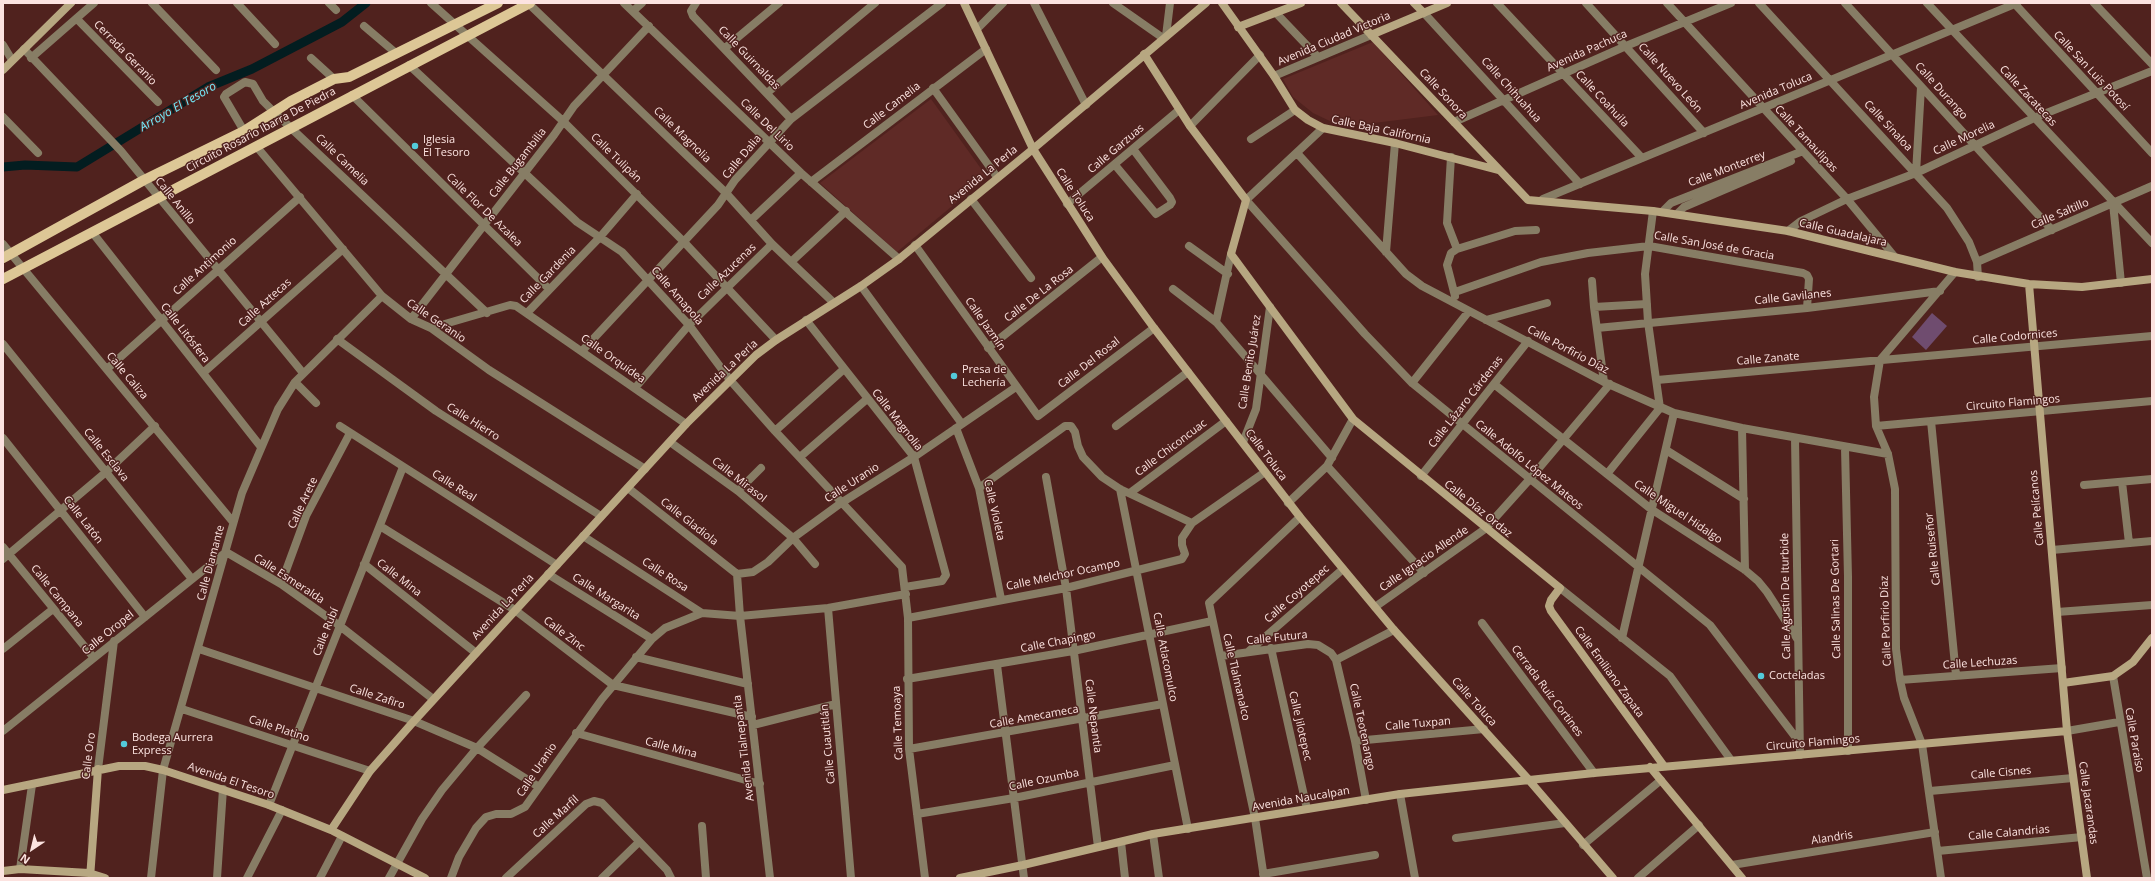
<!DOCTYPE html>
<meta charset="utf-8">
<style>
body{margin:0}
#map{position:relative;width:2155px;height:881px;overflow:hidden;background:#50221e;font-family:"Open Sans",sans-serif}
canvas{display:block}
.frame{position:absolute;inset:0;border:4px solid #fce3e0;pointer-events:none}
.north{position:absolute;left:12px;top:829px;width:40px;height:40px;-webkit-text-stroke:3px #50221e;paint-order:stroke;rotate:215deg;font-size:11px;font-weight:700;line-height:16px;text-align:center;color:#fce3e0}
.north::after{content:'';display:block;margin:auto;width:14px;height:18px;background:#fce3e0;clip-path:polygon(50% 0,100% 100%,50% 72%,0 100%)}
</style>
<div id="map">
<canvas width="2155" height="881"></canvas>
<div class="frame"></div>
<div class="north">N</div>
</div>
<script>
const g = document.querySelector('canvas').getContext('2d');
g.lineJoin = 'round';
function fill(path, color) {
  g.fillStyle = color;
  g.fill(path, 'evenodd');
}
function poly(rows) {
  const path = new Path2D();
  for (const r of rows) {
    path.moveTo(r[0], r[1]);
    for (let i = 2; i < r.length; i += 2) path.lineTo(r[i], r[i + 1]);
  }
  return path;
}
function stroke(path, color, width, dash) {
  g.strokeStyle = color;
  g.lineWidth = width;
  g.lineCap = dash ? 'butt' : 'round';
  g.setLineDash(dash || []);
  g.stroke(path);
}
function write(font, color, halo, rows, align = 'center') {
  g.font = font + ' "Open Sans",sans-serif';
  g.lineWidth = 3;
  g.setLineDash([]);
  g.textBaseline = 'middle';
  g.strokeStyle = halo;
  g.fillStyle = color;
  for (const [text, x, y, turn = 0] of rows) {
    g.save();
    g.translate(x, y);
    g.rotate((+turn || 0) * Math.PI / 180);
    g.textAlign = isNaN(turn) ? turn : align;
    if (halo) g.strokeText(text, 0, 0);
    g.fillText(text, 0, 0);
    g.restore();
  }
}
fill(poly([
 [1373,42,1438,115,1358,125,1332,122,1313,113,1293,97,1283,79],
 [931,99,987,177,897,252,820,183]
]), '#5f2a26');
fill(poly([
 [1932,313,1947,326,1926,350,1912,337]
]), '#6f4c6f');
stroke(poly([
 [3,167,25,165,77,167,208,87,252,69,321,33,342,22,366,3]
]), '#031d20', 9);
stroke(poly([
 [152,3,216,70],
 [237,3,275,44],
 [329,3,336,10],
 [431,3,563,121,684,242,776,340],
 [528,3,726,193,772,244,834,303],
 [624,3,801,173,899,259],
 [696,3,691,11,693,16,791,119],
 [1034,3,1086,105],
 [1113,3,1163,38],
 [1497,3,1642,158],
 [1586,3,1704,133],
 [1667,3,1847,199,1894,256],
 [1759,3,1947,208,1969,242,1977,262,1978,277],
 [1845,3,2052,230],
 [1927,3,2152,243],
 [2014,3,2152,153],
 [2094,3,2152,64],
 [633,11,642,3],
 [1276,13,1318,57],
 [1424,13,1580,184],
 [77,19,158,102],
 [364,26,397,54],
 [977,29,1003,3],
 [1166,36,1170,3],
 [3,45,12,60],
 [725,48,779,3],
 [24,49,121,151,303,373],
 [31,58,94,3],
 [311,58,334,79],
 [409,65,577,222,622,252,689,325,730,380,775,431,902,567,908,618,909,749,925,878],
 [1274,76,1371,35],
 [933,88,997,177],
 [767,93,875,3],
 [352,95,549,289],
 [3,117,38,153],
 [1454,122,1626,46,1731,3],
 [1190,126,1260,55],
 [1323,128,1246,200,1365,334,1412,383,1710,625,1800,743],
 [244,131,224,97,226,94,245,82,253,84,263,101,274,112,487,313],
 [1251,139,1295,110],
 [256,146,382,296,411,319,431,328,489,370,645,469],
 [1297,153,1406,274,1422,286,1604,382,1674,413,1742,428,1888,454],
 [1451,157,1447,223,1457,249],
 [1115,165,1156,214,1170,205,1172,202,1170,198,1133,149],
 [1916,173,1921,87],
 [811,182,986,49],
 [971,199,1031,278],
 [1543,199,2017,3],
 [2113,203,2121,283],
 [1067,204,1179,110],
 [1662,212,1671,203,1803,151],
 [1677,214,1684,207,1791,161],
 [751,220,801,173],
 [1788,231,1801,221,1847,199,1916,173,2034,118,2152,71],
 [92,232,261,447],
 [3,244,233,522],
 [915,245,1038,416,1154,328],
 [1189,246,1228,274],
 [1386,252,1395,143],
 [791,262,846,211],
 [1977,262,2152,186],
 [1592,281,1594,307,1604,382],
 [861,286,962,424],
 [1173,289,1216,322,1332,458],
 [1455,292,1541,262,1588,253,1649,246,1803,273,1807,275,1809,279,1807,308],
 [1455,296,1447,265,1451,253,1457,249,1515,231,1536,230],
 [1594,307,1647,304],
 [527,313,600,237,637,194],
 [411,319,554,135,574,106,649,26],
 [806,320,914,457,946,575,942,581,905,587],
 [1486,320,1547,303],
 [1216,322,1231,254],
 [431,328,510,305,516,306,686,424],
 [1597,328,1807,308,1940,291],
 [337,339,436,411,601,516],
 [3,344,192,579],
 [988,348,1102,257],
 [582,351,718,205,735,180,791,119,942,3],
 [107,369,300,197],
 [203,373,343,249],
 [1657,380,2152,336],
 [295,382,316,403],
 [1412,383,1469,311],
 [1494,384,1651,509,1745,570,1758,581,1767,592,1798,640],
 [635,388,689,325,772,244],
 [1931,421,1956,675],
 [340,426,557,565],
 [1116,426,1188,372],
 [1876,426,2152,401],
 [956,428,979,488,1001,599],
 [1742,428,1745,570],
 [775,431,844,369],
 [3,438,145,617],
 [1795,438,1800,755],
 [670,442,738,491,793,538,815,564],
 [1243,442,1256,409,1270,307],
 [1845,448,1848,577,1848,751],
 [1666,450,1744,499],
 [800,457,867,399],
 [1327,466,1424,573],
 [1607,474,1660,408,1648,322,1645,274,1653,211],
 [1421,476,1528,341],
 [1046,477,1066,588,1098,847],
 [2122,482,2129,543],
 [2084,485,2152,479],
 [628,488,737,574],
 [979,488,1065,426,1071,426,1075,432,1078,446,1083,457,1102,477,1120,489,1192,523],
 [1120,489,1188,829],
 [738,491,761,468],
 [1130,493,1226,421],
 [1288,503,1327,466,1353,419],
 [380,526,515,610,613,685,752,717],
 [583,536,702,613,740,616,828,608,906,594],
 [3,547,94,658],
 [2052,550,2152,541],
 [3,559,106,472,155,426],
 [364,564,476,653],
 [548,574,652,639],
 [737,574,753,572,768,562,793,538,841,503,914,457,1016,387],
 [737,574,740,616,770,878],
 [281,584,306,516,350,433],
 [1560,588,1670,676,1731,760],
 [1375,607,1485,529,1529,480,1610,384],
 [828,608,851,878],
 [2057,612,2152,605],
 [908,618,1066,588,1182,559,1185,554,1182,545,1182,538,1192,523,1265,472],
 [1482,623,1594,773],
 [1622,638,1674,413],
 [1271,648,1307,809],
 [3,649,53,609],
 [199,649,414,721,477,748,539,787],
 [1249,651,1343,569],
 [1221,656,1308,644,1318,645,1331,653,1336,660,1355,741,1366,800],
 [636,657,748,684],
 [1336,660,1394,630],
 [997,665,1024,878],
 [2113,676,2147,878],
 [907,679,1073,651,1212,621],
 [1900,680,2062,668],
 [182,709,370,771],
 [753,725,836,704],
 [3,731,226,552,281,584,340,626,433,699],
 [2067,731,2119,722],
 [576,733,760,784],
 [1355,741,1484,729],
 [909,749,1163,704],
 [98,769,114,641],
 [1930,791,2073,778],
 [1400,794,1415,878],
 [269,805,403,467],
 [917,814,1014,798,1175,765],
 [702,826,706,878],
 [1153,834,1159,878],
 [1456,838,1565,823],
 [1121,842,1125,878],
 [1583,845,1661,780],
 [1938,851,2082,837],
 [1732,865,1935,832],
 [20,869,32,785],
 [1263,874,1375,855],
 [151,878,163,770,242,493,278,409,295,382,382,296],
 [217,878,223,789],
 [247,878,282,810],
 [320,878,342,836],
 [389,878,422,819,442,790,477,748,526,695],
 [451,878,459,857,476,828,486,817,496,814,511,814,525,807,602,699,652,639,665,628,702,613],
 [506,878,586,804,594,801,602,803,667,870,671,878],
 [602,878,639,842],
 [1264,878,1255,818,1209,603,1300,517],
 [1638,878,1699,825],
 [1941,878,1922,744,1904,698,1900,680,1896,649,1895,489,1888,454,1876,426,1874,397,1880,360,1955,272]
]), '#877d65', 8);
stroke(poly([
 [964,3,1033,149,1102,257,1154,328,1300,517,1394,630,1528,779,1613,878],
 [1222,3,1274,76,1295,110,1308,120,1323,128,1395,143,1498,170],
 [1341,3,1528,200,1653,211,1788,231,1955,272,2029,284,2082,287,2152,279],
 [1414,3,1424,13],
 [1238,27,1301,3],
 [1371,35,1447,3],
 [1144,54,1190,126,1246,200,1231,254,1270,307,1353,419,1560,588,1551,600,1549,606,1551,611,1664,766],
 [3,70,71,3],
 [2029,284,2067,731,2087,878],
 [2063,683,2113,676,2133,662,2152,638],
 [1650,767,1742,878],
 [3,790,119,766,145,766,163,770,269,805,331,830,425,878],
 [331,830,370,771,414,721,686,424,756,355,776,340,861,286,899,259,1033,149,1206,3],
 [3,871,20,869,89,873,105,878],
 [90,878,98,769],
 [960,878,1023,865,1153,834,1400,794,1594,773,2067,731]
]), '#b7a781', 8);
stroke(poly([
 [3,258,144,180,244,131,291,101,334,79,349,77,498,3],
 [3,279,530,3]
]), '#ddc796', 10);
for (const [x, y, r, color] of [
 [415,146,4,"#53cbda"],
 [954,376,4,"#53cbda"],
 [1761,676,4,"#53cbda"],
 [124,744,4,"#53cbda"]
]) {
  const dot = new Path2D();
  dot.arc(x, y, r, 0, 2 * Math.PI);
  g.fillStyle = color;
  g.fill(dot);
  stroke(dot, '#50221e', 1.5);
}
write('11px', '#fce3e0', '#50221e', [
 ["Avenida Ciudad Victoria",1334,39,-23],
 ["Avenida Pachuca",1587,51,-24],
 ["Cerrada Geranio",125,53,46],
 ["Calle Guirnaldas",749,58,46],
 ["Calle San Luis Potosí",2091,71,47],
 ["Calle Nuevo León",1670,78,48],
 ["Calle Chihuahua",1511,90,48],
 ["Avenida Toluca",1776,91,-23],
 ["Calle Durango",1941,91,48],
 ["Calle Sonora",1443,94,47],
 ["Calle Zacatecas",2028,96,47],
 ["Calle Coahuila",1602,99,47],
 ["Calle Camelia",892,106,-38],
 ["Calle Del Lirio",767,125,44],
 ["Calle Sinaloa",1888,126,47],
 ["Circuito Rosario Ibarra De Piedra",261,130,-28],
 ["Calle Baja California",1381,130,12],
 ["Calle Magnolia",682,135,44],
 ["Calle Morelia",1964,138,-25],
 ["Calle Tamaulipas",1806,139,47],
 ["Calle Garzuas",1116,149,-40],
 ["Calle Dalia",742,157,-50],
 ["Calle Tulipán",616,158,44],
 ["Calle Camelia",342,160,44],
 ["Calle Bugambilia",518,163,-52],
 ["Calle Monterrey",1727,169,-21],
 ["Avenida La Perla",983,175,-39],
 ["Calle Toluca",1075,195,57],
 ["Calle Anillo",175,201,51],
 ["Calle Flor De Azalea",484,210,44],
 ["Calle Saltillo",2060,214,-23],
 ["Calle Guadalajara",1843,233,13],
 ["Calle San José de Gracia",1714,246,10],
 ["Calle Antimonio",205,266,-42],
 ["Calle Azucenas",727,272,-44],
 ["Calle Gardenia",548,275,-46],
 ["Calle De La Rosa",1039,294,-38],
 ["Calle Amapola",677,296,49],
 ["Calle Gavilanes",1793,297,-6],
 ["Calle Aztecas",265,303,-42],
 ["Calle Geranio",436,321,34],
 ["Calle Jazmín",985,324,55],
 ["Calle Litósfera",185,333,52],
 ["Calle Codornices",2015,337,-5],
 ["Calle Porfirio Díaz",1568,350,28],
 ["Calle Orquídea",613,359,35],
 ["Calle Zanate",1768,359,-5],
 ["Calle Benito Juárez",1250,362,-81],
 ["Calle Del Rosal",1089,363,-38],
 ["Avenida La Perla",725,371,-43],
 ["Calle Caliza",127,376,50],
 ["Calle Lázaro Cárdenas",1466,402,-52],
 ["Circuito Flamingos",2013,403,-5],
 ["Calle Magnolia",897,420,52],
 ["Calle Hierro",473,422,32],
 ["Calle Chiconcuac",1171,448,-37],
 ["Calle Esclava",106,455,51],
 ["Calle Toluca",1266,455,53],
 ["Calle Adolfo López Mateos",1529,465,39],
 ["Calle Mirasol",739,480,38],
 ["Calle Uranio",852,483,-33],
 ["Calle Real",454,486,32],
 ["Calle Arete",303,503,-65],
 ["Calle Pelícanos",2037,508,-95],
 ["Calle Díaz Ordaz",1478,509,39],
 ["Calle Violeta",994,510,77],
 ["Calle Miguel Hidalgo",1678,512,34],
 ["Calle Latón",83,520,52],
 ["Calle Gladiola",689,522,38],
 ["Calle Ruiseñor",1933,549,-96],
 ["Calle Ignacio Allende",1424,559,-35],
 ["Calle Diamante",211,563,-75],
 ["Calle Rosa",665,575,33],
 ["Calle Melchor Ocampo",1063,575,-12],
 ["Calle Mina",399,578,38],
 ["Calle Esmeralda",289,579,33],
 ["Calle Coyotepec",1297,594,-41],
 ["Calle Campana",57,596,51],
 ["Calle Agustín De Iturbide",1786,596,-91],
 ["Calle Margarita",606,597,32],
 ["Calle Salinas De Gortari",1836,599,-91],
 ["Avenida La Perla",503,607,-47],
 ["Calle Porfirio Díaz",1886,621,-92],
 ["Calle Rubí",326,632,-68],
 ["Calle Oropel",108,633,-39],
 ["Calle Zinc",564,634,37],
 ["Calle Futura",1277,638,-6],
 ["Calle Chapingo",1058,642,-11],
 ["Calle Atlacomulco",1165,657,79],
 ["Calle Lechuzas",1980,663,-4],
 ["Calle Emiliano Zapata",1609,672,54],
 ["Calle Tlalmanalco",1236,677,77],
 ["Cerrada Ruíz Cortines",1547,691,53],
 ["Calle Zafiro",377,697,18],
 ["Calle Toluca",1474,702,48],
 ["Calle Nepantla",1093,716,83],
 ["Calle Amecameca",1034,717,-10],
 ["Calle Temoaya",898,723,-92],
 ["Calle Tuxpan",1418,724,-5],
 ["Calle Jilotepec",1300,726,77],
 ["Calle Teotenango",1362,727,78],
 ["Calle Platino",279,729,18],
 ["Calle Paraíso",2134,740,80],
 ["Circuito Flamingos",1813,743,-5],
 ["Calle Cuautitlán",828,744,-95],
 ["Calle Mina",671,748,15],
 ["Avenida Tlalnepantla",744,748,-97],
 ["Calle Oro",89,756,-83],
 ["Calle Uranio",537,770,-56],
 ["Calle Cisnes",2001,773,-5],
 ["Calle Ozumba",1044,780,-12],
 ["Avenida El Tesoro",231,781,19],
 ["Avenida Naucalpan",1301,799,-10],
 ["Calle Jacarandas",2088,803,82],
 ["Calle Marfil",556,817,-42],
 ["Calle Calandrias",2009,833,-5],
 ["Alandris",1832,838,-9]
]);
write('11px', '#fce3e0', '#50221e', [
 ["Iglesia",423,140],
 ["El Tesoro",423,153],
 ["Presa de",962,370],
 ["Lechería",962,383],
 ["Cocteladas",1769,676],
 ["Bodega Aurrera",132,738],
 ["Express",132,751]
], 'left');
write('italic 12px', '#73edfd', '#50221e', [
 ["Arroyo El Tesoro",178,107,-30]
]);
</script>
